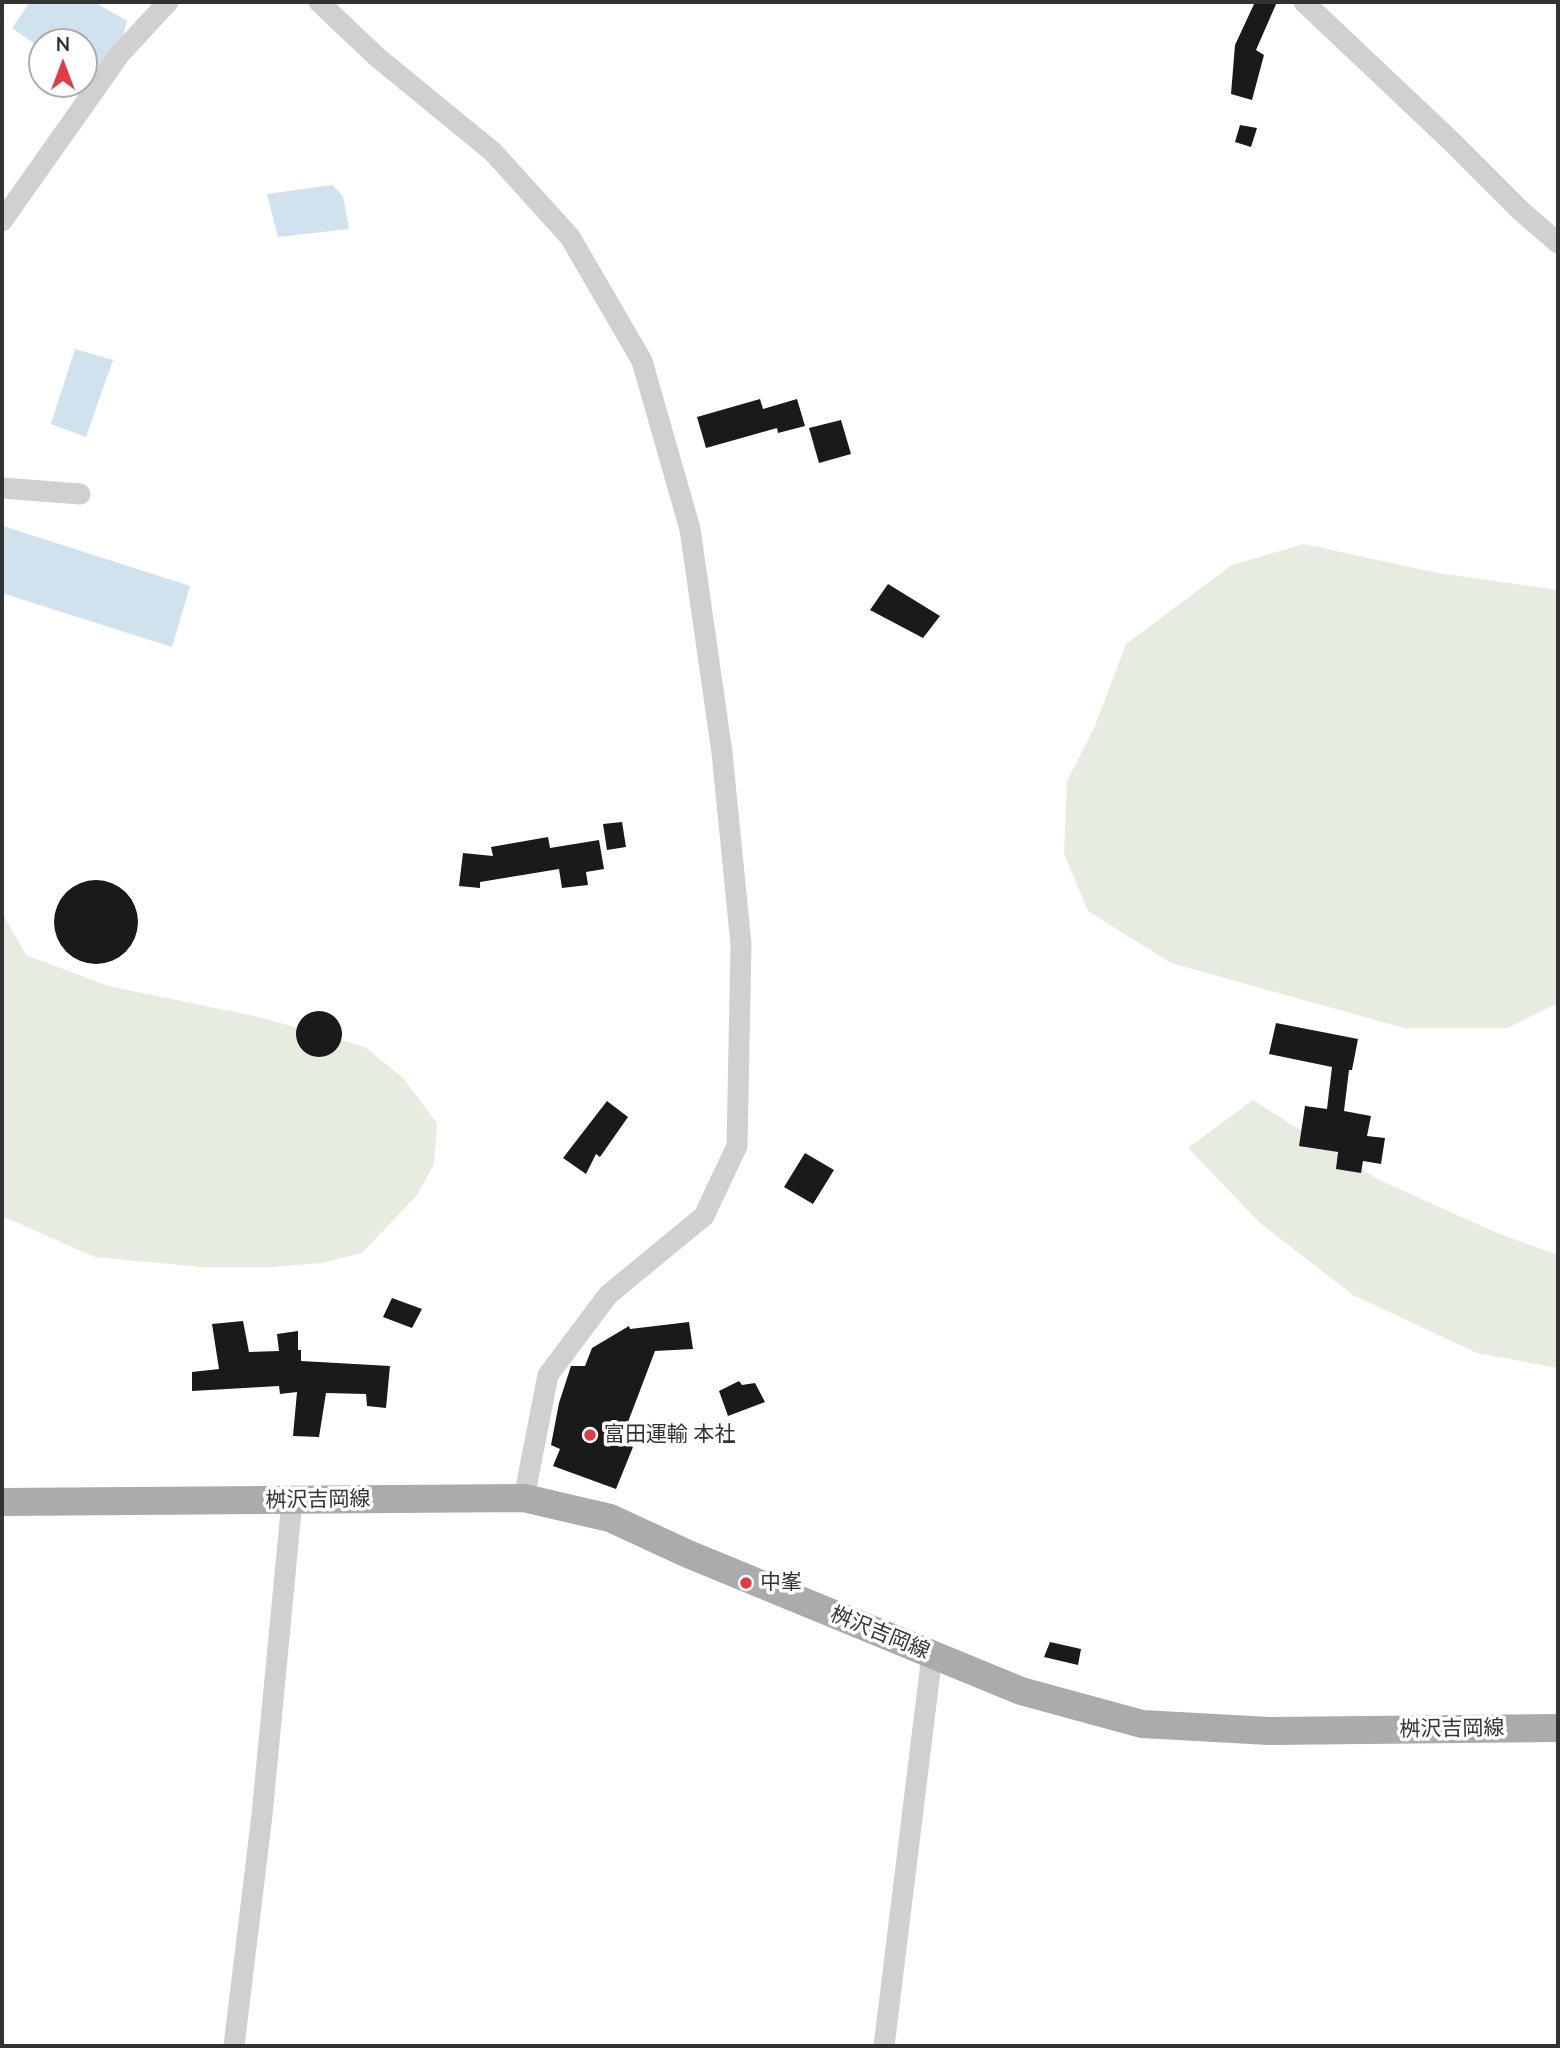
<!DOCTYPE html>
<meta charset="utf-8">
<style>
body{margin:0}
#map{position:relative;width:1560px;height:2048px;overflow:hidden;background:#fff;font-family:Mulish,sans-serif}
canvas{display:block}
.frame{position:absolute;inset:0;border:4px solid #333;pointer-events:none}
.north{position:absolute;left:28px;top:28px;width:70px;height:70px;box-sizing:border-box;background:#fff;border:2px solid #adadad;border-radius:50%;rotate:0deg;font-size:19px;font-weight:700;line-height:28px;text-align:center;color:#333}
.north::after{content:'';display:block;margin:auto;width:24px;height:32px;background:#e63946;clip-path:polygon(50% 0,100% 100%,50% 72%,0 100%)}
</style>
<div id="map">
<canvas width="1560" height="2048"></canvas>
<div class="frame"></div>
<div class="north">N</div>
</div>
<script>
const g = document.querySelector('canvas').getContext('2d');
g.lineJoin = 'round';
function fill(path, color) {
  g.fillStyle = color;
  g.fill(path, 'evenodd');
}
function poly(rows) {
  const path = new Path2D();
  for (const r of rows) {
    if (r.length === 3) {
      path.moveTo(r[0] + r[2], r[1]);
      path.arc(r[0], r[1], r[2], 0, 2 * Math.PI);
      continue;
    }
    path.moveTo(r[0], r[1]);
    for (let i = 2; i < r.length; i += 2) path.lineTo(r[i], r[i + 1]);
  }
  return path;
}
function stroke(path, color, width, dash) {
  g.strokeStyle = color;
  g.lineWidth = width;
  g.lineCap = dash ? 'butt' : 'round';
  g.setLineDash(dash || []);
  g.stroke(path);
}
function write(font, color, halo, rows, align = 'center') {
  g.font = font + ' Mulish,"Noto Sans JP",sans-serif';
  g.lineWidth = 7;
  g.setLineDash([]);
  g.textBaseline = 'middle';
  g.strokeStyle = halo;
  g.fillStyle = color;
  for (const [text, x, y, turn = 0] of rows) {
    g.save();
    g.translate(x, y);
    g.rotate((+turn || 0) * Math.PI / 180);
    g.textAlign = isNaN(turn) ? turn : align;
    if (halo) g.strokeText(text, 0, 0);
    g.fillText(text, 0, 0);
    g.restore();
  }
}
fill(poly([
 [1304,544,1438,573,1558,590,1558,1003,1507,1028,1404,1028,1171,963,1088,911,1064,853,1067,781,1095,726,1126,644,1232,565],
 [2,905,5,918,26,955,108,986,259,1017,365,1047,403,1078,437,1123,434,1164,417,1195,362,1253,321,1263,273,1267,201,1267,95,1257,2,1216],
 [1253,1100,1377,1179,1497,1233,1558,1255,1558,1368,1477,1353,1353,1295,1260,1223,1188,1148]
]), '#e6ecdf');
fill(poly([
 [30,2,94,2,127,21,121,43,101,91,84,79,84,42,42,42,42,49,12,28],
 [332,185,343,196,349,229,278,237,267,194],
 [75,349,113,360,86,437,51,424],
 [3,526,190,586,172,647,2,593]
]), '#cfe2ee');
fill(poly([
 [1255,2,1277,2,1256,50,1264,55,1252,100,1231,94,1235,45],
 [1240,125,1257,128,1251,147,1235,142],
 [760,399,763,409,797,399,805,426,778,433,777,428,706,448,697,417],
 [841,420,851,454,819,463,809,428],
 [888,584,940,616,923,638,870,610],
 [622,822,626,847,607,850,603,824],
 [548,837,550,848,599,840,604,869,586,872,588,885,562,888,559,869,480,882,480,888,459,886,463,853,493,856,491,847],
 [96,922,42],
 [319,1034,23],
 [1276,1023,1358,1039,1352,1070,1349,1070,1344,1111,1371,1116,1367,1136,1385,1138,1381,1164,1363,1161,1361,1173,1336,1169,1338,1152,1299,1146,1305,1106,1327,1109,1332,1067,1269,1054],
 [607,1101,628,1117,600,1157,596,1154,586,1174,563,1158],
 [805,1153,834,1170,813,1204,784,1187],
 [392,1298,422,1309,412,1328,383,1317],
 [243,1321,249,1352,279,1351,277,1334,298,1331,298,1350,301,1350,301,1361,390,1366,386,1408,367,1406,366,1394,326,1393,319,1437,293,1436,297,1392,280,1394,279,1386,192,1391,192,1372,219,1369,212,1324],
 [689,1322,693,1349,655,1351,620,1443,633,1447,616,1489,553,1466,560,1449,551,1445,559,1403,571,1366,585,1366,592,1348,629,1326,630,1329],
 [739,1381,742,1385,755,1383,765,1402,728,1416,719,1391],
 [1050,1642,1081,1649,1078,1665,1044,1657]
]), '#1a1a1a');
stroke(poly([
 [319,2,377,57,493,152,570,237,642,361,690,529,722,753,741,944,737,1146,704,1216,608,1295,548,1375,524,1498],
 [1304,2,1450,140,1521,211,1558,243],
 [2,221,120,54,168,2],
 [2,488,80,494],
 [234,2046,262,1815,292,1501],
 [884,2046,932,1655]
]), '#d0d0d0', 21);
stroke(poly([
 [2,1502,524,1498,610,1518,688,1554,1021,1691,1142,1724,1269,1731,1558,1728]
]), '#ababab', 28);
for (const [x, y, r, color] of [
 [590,1435,7,"#e63946"],
 [746,1583,7,"#e63946"]
]) {
  const dot = new Path2D();
  dot.arc(x, y, r, 0, 2 * Math.PI);
  g.fillStyle = color;
  g.fill(dot);
  stroke(dot, '#fff', 2.5);
}
write('21px', '#333', '#fff', [
 ["富田運輸 本社",604,1435],
 ["中峯",760,1583]
], 'left');
write('21px', '#333', '#fff', [
 ["桝沢吉岡線",318,1500,-1],
 ["桝沢吉岡線",880,1633,22],
 ["桝沢吉岡線",1452,1729,-1]
]);
</script>
